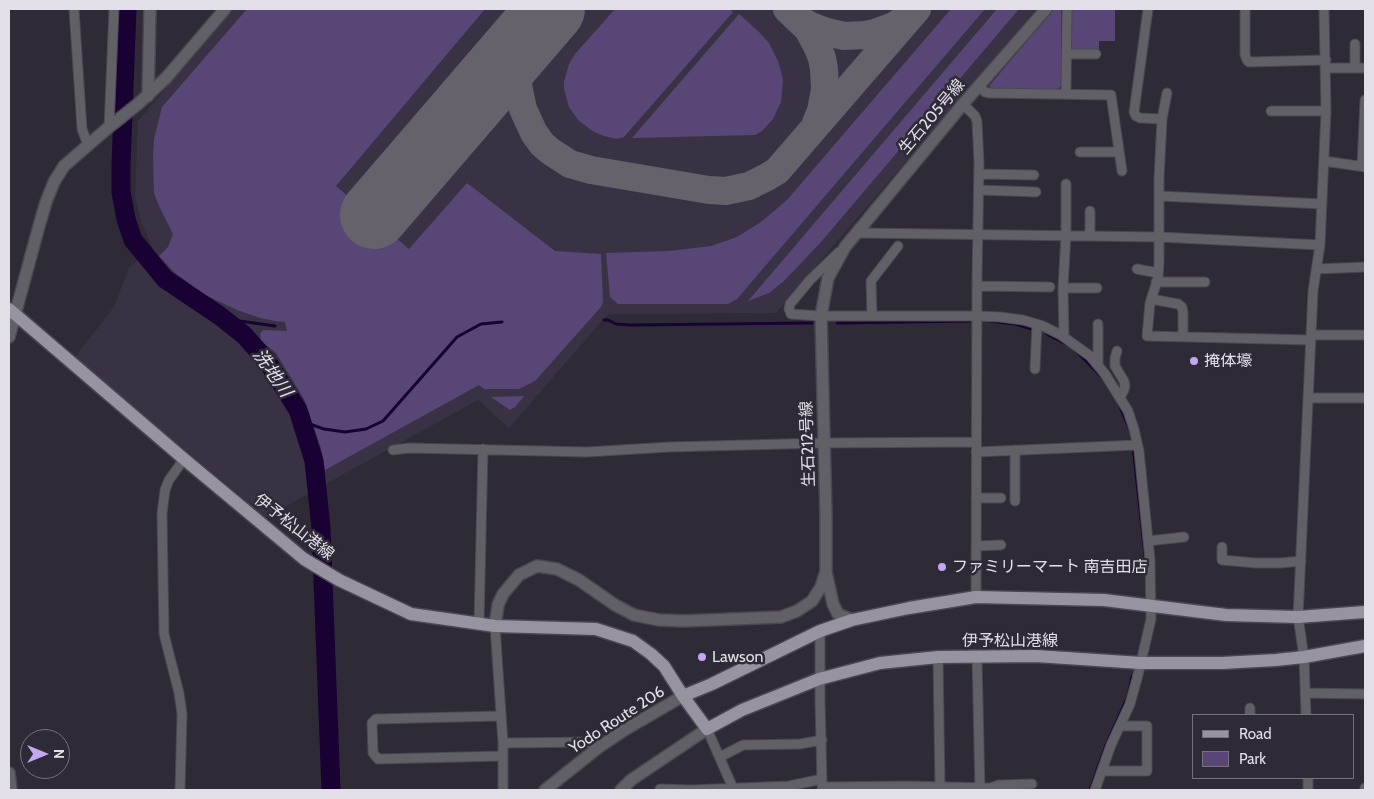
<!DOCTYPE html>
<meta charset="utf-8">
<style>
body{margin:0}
#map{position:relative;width:1374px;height:799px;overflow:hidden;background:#2e2a36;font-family:Cabin,sans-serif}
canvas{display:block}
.frame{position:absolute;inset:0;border:10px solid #e2dfe8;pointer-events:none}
.legend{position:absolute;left:1192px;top:714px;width:162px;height:65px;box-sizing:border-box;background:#2e2a36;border:1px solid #76727d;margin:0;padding:6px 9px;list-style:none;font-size:15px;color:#e2dfe8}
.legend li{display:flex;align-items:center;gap:10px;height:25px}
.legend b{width:25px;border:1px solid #76727d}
.north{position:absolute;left:20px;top:729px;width:50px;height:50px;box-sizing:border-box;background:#2e2a36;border:1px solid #76727d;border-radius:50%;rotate:90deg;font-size:14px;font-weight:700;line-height:20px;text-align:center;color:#e2dfe8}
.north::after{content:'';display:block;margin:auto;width:18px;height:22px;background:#c3a7f2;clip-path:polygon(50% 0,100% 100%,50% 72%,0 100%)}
</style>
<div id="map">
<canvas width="1374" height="799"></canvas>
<div class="frame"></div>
<ul class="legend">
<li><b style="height:6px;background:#9893a0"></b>Road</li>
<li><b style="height:14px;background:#584676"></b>Park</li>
</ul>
<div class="north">N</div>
</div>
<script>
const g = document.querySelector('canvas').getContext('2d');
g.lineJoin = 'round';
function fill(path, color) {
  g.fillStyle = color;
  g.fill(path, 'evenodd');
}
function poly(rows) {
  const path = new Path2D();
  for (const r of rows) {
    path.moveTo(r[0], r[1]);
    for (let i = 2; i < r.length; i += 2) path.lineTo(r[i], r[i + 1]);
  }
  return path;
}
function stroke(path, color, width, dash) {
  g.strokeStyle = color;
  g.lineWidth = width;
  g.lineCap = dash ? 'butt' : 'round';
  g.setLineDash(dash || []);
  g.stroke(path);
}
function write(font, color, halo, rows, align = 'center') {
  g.font = font + ' Cabin,"Noto Sans JP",sans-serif';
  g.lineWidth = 5;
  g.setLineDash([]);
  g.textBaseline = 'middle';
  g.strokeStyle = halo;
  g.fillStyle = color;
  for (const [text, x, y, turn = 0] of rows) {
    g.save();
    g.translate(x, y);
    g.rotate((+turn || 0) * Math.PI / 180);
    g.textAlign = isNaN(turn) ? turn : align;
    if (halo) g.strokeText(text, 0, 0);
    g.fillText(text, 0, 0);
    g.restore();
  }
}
fill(poly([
 [234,9,1036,9,776,313,608,314,509,428,478,400,266,517,75,357,114,307,129,267,153,249,142,224,135,197,138,121]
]), '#393244');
fill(poly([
 [247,9,485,9,336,186,409,249,467,183,555,251,601,254,603,302,601,307,535,381,519,389,484,389,479,385,325,470,321,448,304,399,276,353,261,341,260,334,263,330,287,331,285,322,275,321,260,318,237,310,203,294,175,273,159,256,168,247,173,234,159,206,154,193,153,157,154,139,162,107],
 [615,9,730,9,733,12,624,137,617,139,604,136,594,132,579,121,569,107,564,89,564,82,569,64,575,54],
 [951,9,985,9,737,299,728,304,618,304,610,297,606,253,669,251,711,246,737,237,761,222,787,200],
 [997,9,1019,9,821,242,784,281,769,293,748,301],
 [1054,9,1061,9,1062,85,1057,90,993,90,989,86],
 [1070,9,1115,9,1115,41,1099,41,1099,51,1069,50],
 [739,14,758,31,769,43,778,61,783,79,782,93,781,102,773,119,762,131,755,135,632,138],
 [524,396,515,407,510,410,491,397]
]), '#584676');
stroke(poly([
 [220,316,240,321,275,326],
 [604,320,608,320,616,324,631,325,812,323],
 [990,321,1015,324,1032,329],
 [837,323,972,321],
 [1047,334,1066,344],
 [1075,350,1104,379],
 [1118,402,1129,428],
 [301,421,324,429,345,432,366,429,383,421,457,337,481,324,502,322],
 [1133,446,1146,564],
 [1090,790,1106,745,1128,696,1132,677]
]), '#1a0133', 3);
stroke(poly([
 [127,9,121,165,121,192,126,219,133,240,165,279,220,316,244,335,267,361,298,410,314,461,321,528,331,790]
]), '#1a0133', 19);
stroke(poly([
 [787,9,808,29,818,48,822,58,824,69,825,89,821,111,816,123],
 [799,19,811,26,827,32,844,36,865,35,875,33,894,26,903,20],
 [536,26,521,59,519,72,518,85,523,109,528,120,534,133,542,144,550,151,570,164,591,170,709,190,726,191,749,186,767,177,777,171,917,9]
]), '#65626c', 28);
stroke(poly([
 [374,215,551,9]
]), '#65626c', 68);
const minor = poly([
 [74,9,82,129,88,145],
 [1148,9,1134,112,1136,116,1140,118,1162,119],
 [1245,9,1245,55,1247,60,1249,62,1326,60],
 [1355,44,1355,68],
 [1067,54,1096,54],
 [1326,68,1365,68],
 [979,86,985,92,990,93,1111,95,1122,171],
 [1066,93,1067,9],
 [1167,93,1162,119,1159,179,1159,263,1158,278,1150,303,1147,336,1311,340],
 [963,104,975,116,977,121,979,163,977,282,976,597],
 [1271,111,1326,111],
 [109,127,114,9],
 [1080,152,1119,152],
 [1324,161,1365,167],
 [1362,166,1365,100],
 [979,174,1034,175],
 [979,190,1036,192],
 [1160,196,1322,204],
 [857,233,1160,237,1320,245],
 [1090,236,1090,211],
 [839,252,810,280,790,304,789,309,791,314,821,316,977,316,1000,317,1023,320,1043,326,1061,335,1090,356,1105,374,1128,411,1134,429,1139,451,1150,560,1151,619,1138,675,1130,704,1111,745,1095,790],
 [1137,269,1158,273],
 [1316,269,1365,267],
 [1156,282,1205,282],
 [977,286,1050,287],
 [1063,288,1066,235,1066,184],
 [1151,299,1178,304,1182,307,1183,312,1183,337],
 [872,316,871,281,898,246],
 [1098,324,1098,365],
 [1311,335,1365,335],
 [1064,337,1063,288,1097,288],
 [1117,351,1115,358,1115,366,1124,381,1125,386,1124,390,1120,397],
 [1035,369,1037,324],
 [1308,398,1365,398],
 [393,450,409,448,587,452,669,447,824,443,976,442],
 [976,452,1137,445],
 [976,498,1001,498],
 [1015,501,1015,450],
 [1148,541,1184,537],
 [976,546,1001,545],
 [1222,547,1222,560,1256,563,1280,563,1301,561],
 [479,624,483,449],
 [495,626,503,743,503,790],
 [820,631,820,701,822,783],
 [938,657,940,787],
 [977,657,980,790],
 [1305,693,1365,694],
 [1250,715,1250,708],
 [1306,715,1304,657,1298,617,1313,291,1320,245,1326,111,1324,9],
 [501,716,376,719,372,723,373,753,378,759,503,756],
 [707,729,733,788],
 [503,743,593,742,599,747],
 [720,757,743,745,800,744,822,740],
 [1102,771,1147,771,1147,726,1120,726],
 [1308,778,1308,790],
 [822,787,906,786,990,788,999,785,1032,784],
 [180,790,182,714,179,693,164,634,162,514,165,490,169,480,184,459],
 [660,790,660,789,691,790,789,786,822,779],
 [1365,790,1365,788]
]);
const tertiary = poly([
 [148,96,150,9],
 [9,337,39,226,46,202,54,182,64,166,109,127,138,104,166,78,225,9],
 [852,620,838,614,833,604,826,572,826,516,821,316,828,278,845,247,963,104,1046,9],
 [495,626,498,605,503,594,519,575,537,566,557,569,579,580,615,605,634,615,659,620,684,621,781,617,797,611,812,601,821,587,825,574],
 [9,773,11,790],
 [545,790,599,747,626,729,683,696],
 [621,790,631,780,707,729]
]);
const primary = poly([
 [9,309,184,459,304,559,339,580,411,614,495,626,596,629,633,641,651,654,664,666,683,696,707,729,742,710,819,679,880,663,938,657,1036,656,1141,663,1222,663,1276,660,1304,657,1365,646],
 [683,696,712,684,820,631,852,620,909,608,976,597,1104,600,1226,615,1298,617,1365,612]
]);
stroke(minor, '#4b4752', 11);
stroke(tertiary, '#4b4752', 14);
stroke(primary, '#4b4752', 15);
stroke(minor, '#626067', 9);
stroke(tertiary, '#626067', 11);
stroke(primary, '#9893a0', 12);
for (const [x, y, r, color] of [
 [1194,361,5,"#c3a7f2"],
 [942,567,5,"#c3a7f2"],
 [702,657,5,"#c3a7f2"]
]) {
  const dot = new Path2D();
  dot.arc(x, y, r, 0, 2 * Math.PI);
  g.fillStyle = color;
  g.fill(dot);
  stroke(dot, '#2e2a36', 2);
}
write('16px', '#e2dfe8', '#2e2a36', [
 ["生石205号線",932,117,-50],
 ["生石212号線",808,444,-92],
 ["伊予松山港線",294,527,38],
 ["伊予松山港線",1010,641],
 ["Yodo Route 206",617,720,-33]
]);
write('16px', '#e2dfe8', '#2e2a36', [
 ["掩体壕",1204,361],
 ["ファミリーマート 南吉田店",952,567],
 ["Lawson",712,657]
], 'left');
write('italic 18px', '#e5dff1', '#2e2a36', [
 ["洗地川",272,373,55]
]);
</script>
